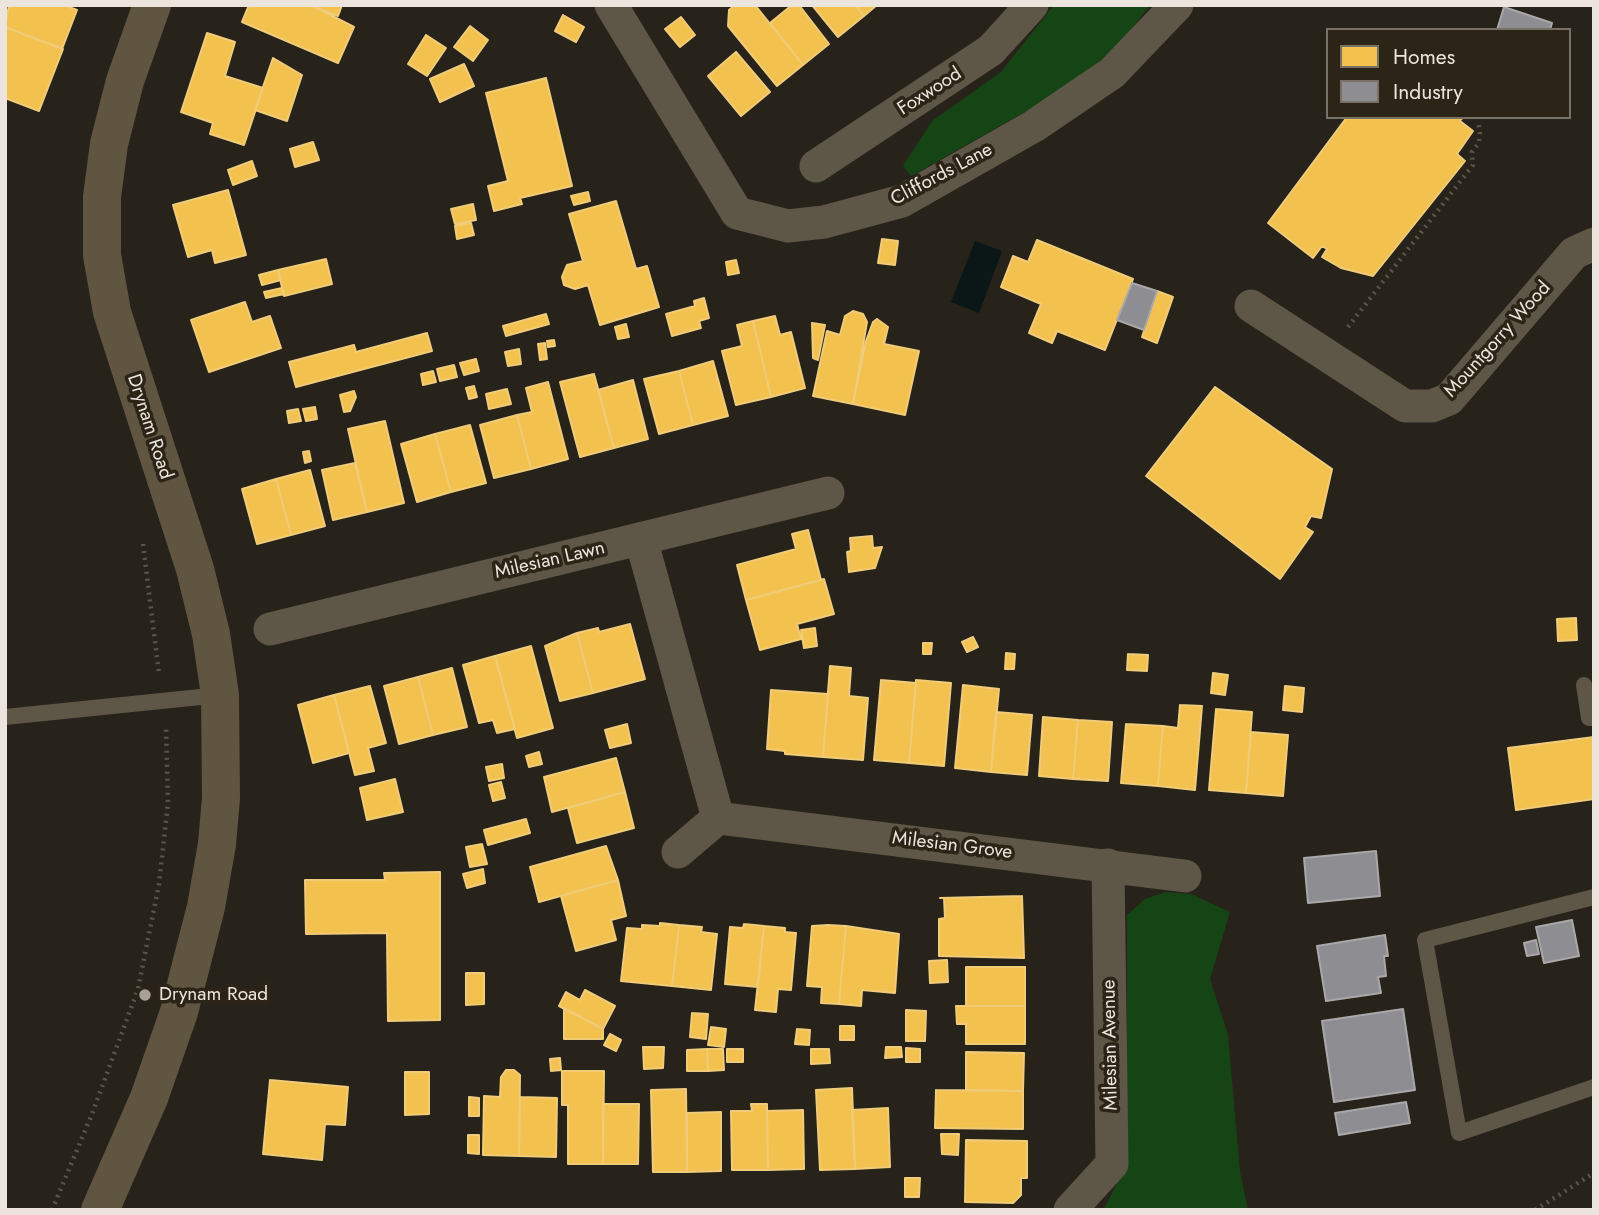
<!DOCTYPE html>
<style>
body{margin:0}
#map{position:relative;width:1599px;height:1215px;overflow:hidden;background:#27231b;font-family:Jost,sans-serif}
canvas{display:block}
.frame{position:absolute;inset:0;border:7px solid #ebe5dd;pointer-events:none}
.legend{position:absolute;left:1326px;top:28px;width:245px;height:91px;box-sizing:border-box;background:#2c2416;border:2px solid #787166;margin:0;padding:9px 12px;list-style:none;font-size:21px;color:#ebe5dd}
.legend li{display:flex;align-items:center;gap:14px;height:35px}
.legend b{width:35px;border:2px solid #787166}
</style>
<div id="map">
<canvas width="1599" height="1215"></canvas>
<div class="frame"></div>
<ul class="legend">
<li><b style="height:19px;background:#f2c14e"></b>Homes</li>
<li><b style="height:19px;background:#8d8d92"></b>Industry</li>
</ul>
</div>
<script>
const g = document.querySelector('canvas').getContext('2d');
g.lineJoin = 'round';
function fill(path, color) {
  g.fillStyle = color;
  g.fill(path, 'evenodd');
}
function poly(rows) {
  const path = new Path2D();
  for (const r of rows) {
    path.moveTo(r[0], r[1]);
    for (let i = 2; i < r.length; i += 2) path.lineTo(r[i], r[i + 1]);
  }
  return path;
}
function stroke(path, color, width, dash) {
  g.strokeStyle = color;
  g.lineWidth = width;
  g.lineCap = dash ? 'butt' : 'round';
  g.setLineDash(dash || []);
  g.stroke(path);
}
function write(font, color, halo, rows, align = 'center') {
  g.font = font + ' Jost,sans-serif';
  g.lineWidth = 7;
  g.setLineDash([]);
  g.textBaseline = 'middle';
  g.strokeStyle = halo;
  g.fillStyle = color;
  for (const [text, x, y, turn = 0] of rows) {
    g.save();
    g.translate(x, y);
    g.rotate((+turn || 0) * Math.PI / 180);
    g.textAlign = isNaN(turn) ? turn : align;
    if (halo) g.strokeText(text, 0, 0);
    g.fillText(text, 0, 0);
    g.restore();
  }
}
fill(poly([
 [1054,5,1150,5,1118,46,1062,91,911,176,903,166,932,121,1001,72],
 [1165,892,1191,894,1230,912,1210,979,1228,1035,1240,1172,1248,1210,1103,1210,1127,1165,1127,915,1145,899]
]), '#164515');
fill(poly([
 [975,241,1002,251,979,313,951,302]
]), '#0a1716');
const homes = poly([
 [9,5,64,5,77,10,62,49,5,27,9,5],
 [249,5,311,5,354,27,338,63,242,22,249,5],
 [311,5,342,5,338,16,311,5],
 [735,5,755,5,803,65,777,86,728,26,729,10,735,5],
 [792,5,799,5,829,44,803,65,770,23,792,5],
 [812,5,855,5,864,16,838,37,812,5],
 [855,5,877,5,864,16,855,5],
 [563,15,584,27,576,42,555,31,563,15],
 [681,17,695,35,680,47,665,29,681,17],
 [470,26,488,40,473,61,454,47,470,26],
 [5,27,63,49,39,111,5,98,5,27],
 [207,33,235,42,225,76,263,88,244,145,210,134,213,123,181,112,207,33],
 [426,35,446,48,427,76,408,64,426,35],
 [736,52,770,92,741,116,708,76,736,52],
 [273,58,302,75,287,121,255,110,273,58],
 [464,64,474,86,440,102,430,79,464,64],
 [546,78,572,186,520,198,522,204,494,211,488,186,508,181,486,93,546,78],
 [1347,117,1463,117,1460,121,1473,131,1457,154,1465,161,1373,276,1341,268,1322,257,1327,249,1322,246,1313,258,1268,223,1347,117],
 [313,142,319,160,295,167,290,149,313,142],
 [252,161,257,176,233,185,228,170,252,161],
 [228,190,246,255,215,263,212,250,188,257,173,205,228,190],
 [588,192,590,201,574,205,571,196,588,192],
 [616,201,636,269,647,266,659,307,600,325,588,285,575,289,564,285,562,277,567,265,583,261,569,214,616,201],
 [473,204,476,220,455,224,451,209,473,204],
 [471,223,474,235,457,239,455,226,471,223],
 [882,239,898,241,895,265,878,263,882,239],
 [1037,240,1133,279,1105,350,1057,331,1052,343,1029,333,1041,304,1001,287,1013,256,1028,262,1037,240],
 [326,259,332,284,284,296,278,270,326,259],
 [736,260,739,273,728,275,726,262,736,260],
 [278,270,281,280,262,285,259,275,278,270],
 [282,288,284,294,266,298,264,292,282,288],
 [1157,291,1173,297,1157,343,1142,337,1157,291],
 [704,298,709,318,699,321,701,328,672,336,666,314,695,306,694,301,704,298],
 [245,302,252,322,270,316,281,348,209,372,191,320,245,302],
 [853,311,863,314,867,322,853,404,813,396,827,331,840,335,845,316,853,311],
 [546,314,549,324,506,336,503,326,546,314],
 [775,316,780,335,791,332,805,388,771,397,753,321,775,316],
 [877,319,888,327,884,344,919,351,905,415,853,404,866,341,873,322,877,319],
 [753,321,771,397,736,405,722,351,742,346,737,325,753,321],
 [812,323,825,325,818,360,813,358,812,323],
 [626,324,629,337,618,339,615,327,626,324],
 [427,333,432,351,296,387,289,362,354,345,356,352,427,333],
 [554,340,555,346,548,347,547,341,554,340],
 [545,343,547,359,540,360,538,344,545,343],
 [519,349,521,364,508,366,505,352,519,349],
 [476,359,479,371,464,375,460,363,476,359],
 [713,361,728,416,693,425,679,371,713,361],
 [454,365,457,377,440,381,437,369,454,365],
 [433,371,436,382,423,385,421,374,433,371],
 [679,371,693,425,659,434,644,379,679,371],
 [594,374,614,448,580,457,560,382,594,374],
 [633,380,648,439,614,448,598,390,633,380],
 [548,382,568,459,531,469,517,415,532,412,526,388,548,382],
 [474,386,477,397,469,399,466,388,474,386],
 [1215,387,1332,469,1321,518,1311,516,1305,527,1313,532,1280,579,1146,476,1215,387],
 [507,389,511,404,489,409,486,394,507,389],
 [354,391,356,397,350,411,344,412,340,395,354,391],
 [315,407,317,419,306,421,303,409,315,407],
 [298,409,301,421,289,423,287,411,298,409],
 [517,415,531,469,494,478,480,425,517,415],
 [385,421,404,503,367,512,348,429,385,421],
 [470,425,486,483,451,492,435,434,470,425],
 [435,434,451,492,417,502,401,444,435,434],
 [309,451,311,461,305,463,303,452,309,451],
 [355,463,367,512,333,520,322,470,355,463],
 [310,470,325,526,291,535,276,479,310,470],
 [276,479,291,535,257,544,242,489,276,479],
 [808,530,821,580,746,600,737,565,796,549,792,534,808,530],
 [872,536,873,548,882,547,875,568,849,572,847,552,851,551,850,538,872,536],
 [824,579,834,614,797,624,801,639,760,650,746,600,824,579],
 [1576,618,1577,640,1558,641,1557,619,1576,618],
 [630,624,645,679,593,693,577,633,598,628,599,632,630,624],
 [815,628,817,646,804,648,801,630,815,628],
 [577,633,593,693,560,701,545,646,577,633],
 [973,637,978,647,967,652,962,642,973,637],
 [923,643,932,643,931,654,923,654,923,643],
 [531,646,553,728,517,738,495,656,531,646],
 [1006,653,1015,654,1014,669,1005,669,1006,653],
 [1128,654,1148,655,1147,671,1127,670,1128,654],
 [495,656,515,729,497,733,493,720,479,723,463,665,495,656],
 [830,666,851,668,849,696,868,698,863,760,823,757,830,666],
 [452,668,467,727,433,735,418,677,452,668],
 [1213,673,1228,675,1225,695,1211,693,1213,673],
 [418,677,433,735,399,744,384,686,418,677],
 [881,680,916,683,909,763,874,760,881,680],
 [916,680,951,683,944,766,909,763,916,680],
 [963,685,999,689,991,772,955,768,963,685],
 [370,686,386,743,368,748,374,771,355,775,334,695,370,686],
 [1285,686,1304,688,1302,712,1283,710,1285,686],
 [771,690,828,694,823,757,785,754,785,751,767,749,771,690],
 [334,695,349,753,313,763,298,705,334,695],
 [1180,705,1202,706,1195,790,1158,786,1163,726,1178,728,1180,705],
 [1216,709,1252,712,1246,793,1209,790,1216,709],
 [996,712,1032,715,1027,775,991,772,996,712],
 [1043,717,1078,720,1073,779,1039,776,1043,717],
 [1078,720,1112,722,1108,781,1073,779,1078,720],
 [627,724,631,743,610,748,605,730,627,724],
 [1126,724,1163,726,1158,786,1121,783,1126,724],
 [1251,732,1288,735,1283,796,1246,793,1251,732],
 [1594,737,1594,799,1516,810,1508,748,1594,737],
 [539,752,542,764,529,767,526,756,539,752],
 [616,758,625,792,552,812,544,777,616,758],
 [502,764,504,778,489,781,486,767,502,764],
 [395,779,403,812,367,820,360,788,395,779],
 [501,782,505,798,493,801,489,785,501,782],
 [625,792,634,828,577,843,568,808,625,792],
 [526,819,530,833,488,845,484,830,526,819],
 [482,844,487,864,470,867,466,847,482,844],
 [606,846,618,880,539,902,530,867,606,846],
 [483,869,485,883,467,888,463,874,483,869],
 [440,872,440,1020,388,1021,387,933,306,934,305,880,385,880,384,873,440,872],
 [618,880,626,916,611,920,616,940,576,951,561,896,618,880],
 [1022,896,1024,958,939,956,939,919,945,918,944,898,940,898,1022,896],
 [660,923,679,925,672,986,621,981,627,928,642,929,642,925,660,926,660,923],
 [744,924,764,926,758,987,725,984,730,927,743,928,744,924],
 [679,925,702,927,701,932,717,934,711,990,672,986,679,925],
 [828,925,846,926,839,1004,821,1003,822,987,807,986,812,926,828,925],
 [764,926,785,928,785,932,796,933,791,990,778,989,776,1012,755,1010,764,926],
 [846,926,899,934,895,993,862,990,861,1006,839,1004,846,926],
 [947,960,948,982,930,983,929,961,947,960],
 [966,967,1025,967,1025,1006,966,1006,966,967],
 [466,973,484,973,484,1004,466,1005,466,973],
 [585,990,615,1006,603,1029,559,1006,566,992,580,1000,585,990],
 [956,1006,1025,1006,1025,1044,966,1044,966,1024,957,1024,956,1006],
 [564,1008,603,1029,603,1039,564,1039,564,1008],
 [906,1010,926,1011,925,1041,906,1041,906,1010],
 [692,1013,708,1014,706,1039,690,1037,692,1013],
 [840,1026,854,1026,854,1040,840,1040,840,1026],
 [711,1027,726,1029,724,1047,708,1045,711,1027],
 [797,1029,810,1030,809,1045,795,1044,797,1029],
 [610,1034,621,1040,616,1051,604,1045,610,1034],
 [643,1047,664,1047,663,1068,644,1069,643,1047],
 [886,1047,901,1047,902,1057,885,1058,886,1047],
 [906,1048,920,1049,920,1062,906,1062,906,1048],
 [707,1049,723,1049,724,1070,708,1071,707,1049],
 [707,1049,708,1071,687,1071,687,1050,707,1049],
 [727,1049,743,1049,743,1062,727,1062,727,1049],
 [811,1049,829,1049,830,1063,811,1064,811,1049],
 [966,1052,1024,1053,1023,1091,966,1090,966,1052],
 [560,1058,561,1070,551,1071,550,1059,560,1058],
 [506,1070,514,1070,520,1075,519,1156,483,1155,484,1096,500,1097,501,1077,506,1070],
 [562,1071,604,1071,603,1164,568,1164,568,1105,562,1105,562,1071],
 [405,1072,429,1072,429,1114,405,1115,405,1072],
 [270,1080,348,1087,345,1125,325,1124,322,1160,263,1154,270,1080],
 [852,1088,855,1169,820,1170,816,1090,852,1088],
 [686,1089,687,1172,653,1172,651,1090,686,1089],
 [936,1090,1023,1091,1023,1129,935,1128,936,1090],
 [469,1097,479,1098,479,1116,469,1116,469,1097],
 [520,1097,557,1098,556,1157,519,1156,520,1097],
 [603,1104,639,1104,638,1164,603,1164,603,1104],
 [751,1104,767,1104,768,1170,732,1170,731,1111,752,1111,751,1104],
 [888,1108,890,1167,855,1169,852,1110,888,1108],
 [803,1110,804,1169,768,1170,767,1111,803,1110],
 [721,1112,721,1171,687,1172,687,1113,721,1112],
 [941,1134,959,1134,958,1155,942,1154,941,1134],
 [468,1135,479,1135,479,1154,468,1153,468,1135],
 [966,1140,1027,1141,1027,1178,1021,1178,1021,1195,1013,1203,965,1202,966,1140],
 [905,1178,920,1178,919,1197,905,1197,905,1178]
]);
fill(homes, '#f2c14e');
stroke(homes, '#f0cc79', 2);
const industry = poly([
 [1504,7,1552,23,1550,30,1497,30,1504,7],
 [1132,283,1157,291,1144,330,1117,320,1132,283],
 [1376,851,1380,896,1308,903,1304,858,1376,851],
 [1572,920,1579,956,1544,963,1536,927,1572,920],
 [1385,935,1388,956,1384,956,1386,976,1378,977,1381,993,1326,1001,1317,946,1385,935],
 [1536,940,1539,954,1527,956,1524,943,1536,940],
 [1403,1009,1415,1090,1334,1102,1322,1021,1403,1009],
 [1406,1102,1410,1123,1339,1135,1335,1113,1406,1102]
]);
fill(industry, '#8d8d92');
stroke(industry, '#a9a7a8', 2);
stroke(poly([
 [1348,327,1473,165,1472,152,1479,143,1480,133,1478,121],
 [143,544,159,674],
 [52,1210,92,1114,138,989,159,884,168,803,166,728],
 [1535,1210,1594,1173]
]), '#5c554b', 4.5, [2, 5]);
stroke(poly([
 [1584,685,1589,718,1594,718],
 [5,717,220,695],
 [1594,897,1425,940,1459,1133,1594,1087]
]), '#5e5646', 16);
stroke(poly([
 [611,5,737,213,788,226,824,222,902,201,1034,126,1112,73,1177,5],
 [816,166,991,50,1032,5],
 [1251,306,1405,406,1432,406,1449,399,1574,253,1594,244],
 [641,539,718,818,1185,876],
 [270,629,828,493],
 [678,852,718,818],
 [1070,1210,1112,1164,1108,865]
]), '#5e5646', 33);
stroke(poly([
 [100,1210,149,1098,179,1012,206,907,217,844,221,798,220,695,211,634,195,569,112,312,102,255,102,197,109,144,125,81,152,5]
]), '#605541', 38);
for (const [x, y, r, color] of [
 [145,995,7,"#a6a199"]
]) {
  const dot = new Path2D();
  dot.arc(x, y, r, 0, 2 * Math.PI);
  g.fillStyle = color;
  g.fill(dot);
  stroke(dot, '#2c2416', 2.5);
}
write('19px', '#ebe5dd', '#2c2416', [
 ["Foxwood",930,92,-33],
 ["Cliffords Lane",942,175,-28],
 ["Mountgorry Wood",1498,340,-48],
 ["Drynam Road",149,427,72],
 ["Milesian Lawn",550,561,-13],
 ["Milesian Grove",952,846,7],
 ["Milesian Avenue",1111,1045,-91]
]);
write('19px', '#ebe5dd', '#2c2416', [
 ["Drynam Road",159,995]
], 'left');
</script>
